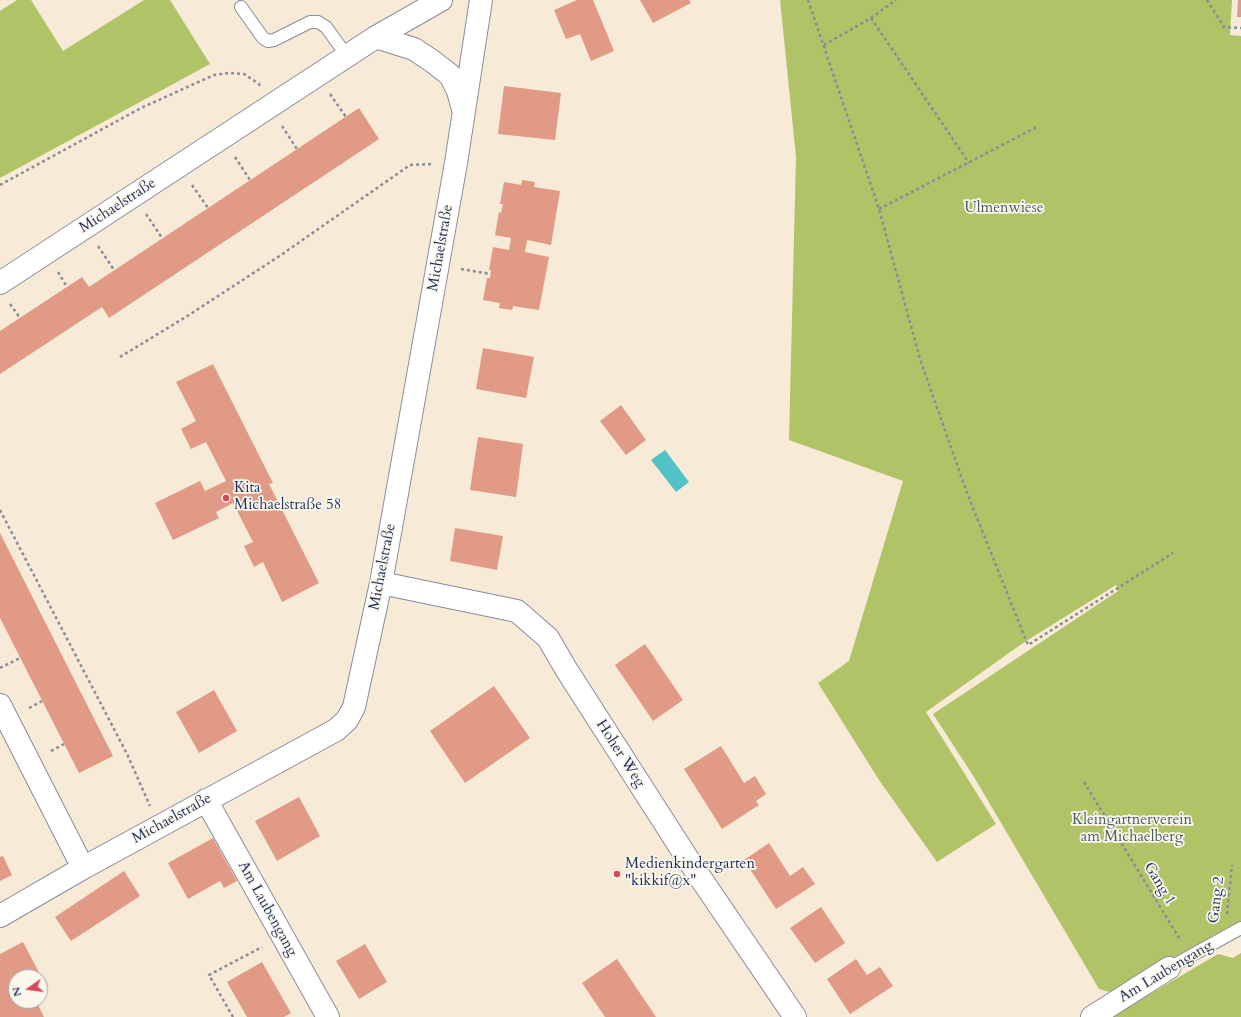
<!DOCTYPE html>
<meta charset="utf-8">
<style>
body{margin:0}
#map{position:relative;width:1241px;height:1017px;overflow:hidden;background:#f7ead6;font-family:Cardo,serif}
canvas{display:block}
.north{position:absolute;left:8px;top:969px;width:40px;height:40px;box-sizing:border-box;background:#fbf7ec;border:1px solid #a1a7b3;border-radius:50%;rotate:256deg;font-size:11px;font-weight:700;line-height:16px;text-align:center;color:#1b2f5e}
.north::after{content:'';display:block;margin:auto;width:14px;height:18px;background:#d1495b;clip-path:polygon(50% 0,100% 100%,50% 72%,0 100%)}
</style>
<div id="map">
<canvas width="1241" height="1017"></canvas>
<div class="north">N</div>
</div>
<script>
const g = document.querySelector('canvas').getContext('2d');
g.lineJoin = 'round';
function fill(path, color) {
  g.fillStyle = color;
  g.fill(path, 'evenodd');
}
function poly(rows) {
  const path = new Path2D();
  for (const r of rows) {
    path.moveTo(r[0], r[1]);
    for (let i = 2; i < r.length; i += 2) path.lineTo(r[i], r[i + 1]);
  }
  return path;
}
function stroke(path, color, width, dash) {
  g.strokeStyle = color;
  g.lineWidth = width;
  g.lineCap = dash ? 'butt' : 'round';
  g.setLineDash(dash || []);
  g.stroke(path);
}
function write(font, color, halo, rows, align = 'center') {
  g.font = font + ' Cardo,serif';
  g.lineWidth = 3.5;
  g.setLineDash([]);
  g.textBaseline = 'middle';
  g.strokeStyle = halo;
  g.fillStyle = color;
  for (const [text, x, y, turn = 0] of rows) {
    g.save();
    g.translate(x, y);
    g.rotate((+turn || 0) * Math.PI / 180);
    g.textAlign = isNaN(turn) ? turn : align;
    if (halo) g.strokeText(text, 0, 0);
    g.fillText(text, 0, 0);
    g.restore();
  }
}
fill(poly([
 [17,0,31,0,63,51,144,0,170,0,210,64,0,178,0,11],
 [780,0,1232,0,1230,35,1241,36,1241,923,1116,994,1099,989,974,777,933,714,1118,591,1116,585,1023,643,926,712,996,824,937,862,879,780,818,683,849,661,903,481,789,440,796,157],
 [1241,953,1241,1017,1106,1017,1157,990,1218,954,1233,958]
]), '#b1c367');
fill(poly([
 [665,450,689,482,676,492,651,460]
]), '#53c1c8');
fill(poly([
 [577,0,593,0,614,51,591,61,580,34,566,39,554,10],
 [640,0,689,0,691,3,653,23],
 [1238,0,1241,0,1241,17,1237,17],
 [504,86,561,93,555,140,498,134],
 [359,108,379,139,109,318,102,307,0,374,0,331,82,277,89,287],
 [522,180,535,182,534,187,560,191,551,245,527,240,525,252,549,257,539,310,513,306,512,310,499,308,500,303,483,300,487,278,490,278,491,270,489,270,493,247,509,250,511,238,495,235,499,212,501,213,503,204,500,204,504,182,521,185],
 [483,348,534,357,526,398,476,389],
 [213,364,273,483,269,484,319,583,282,602,263,562,254,567,244,546,253,542,233,503,216,512,219,518,173,540,155,503,200,481,205,491,226,481,206,442,191,449,181,429,196,421,176,382],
 [621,405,646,440,626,455,600,421],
 [478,437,523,444,516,497,470,490],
 [455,528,503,536,497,570,450,561],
 [0,533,113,756,79,773,0,618],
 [645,644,683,700,653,721,615,665],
 [494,686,530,738,465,783,430,731],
 [214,690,237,731,199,753,176,712],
 [721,746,744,783,755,776,766,794,756,801,759,805,722,829,684,769],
 [299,797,320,836,277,861,255,821],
 [213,838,237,881,224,888,220,881,188,899,168,863],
 [769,843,790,876,803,867,815,884,776,909,744,860],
 [3,856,12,875,0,881,0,857],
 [124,871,140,896,71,941,55,917],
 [821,907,845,943,815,963,790,928],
 [23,942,42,978,40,979,40,977,16,977,16,1001,36,1001,44,1017,0,1017,0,954],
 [365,944,387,982,359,999,336,961],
 [617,959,656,1017,605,1017,582,983],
 [856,959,867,975,880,967,893,986,850,1014,827,979],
 [262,962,291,1013,284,1017,247,1017,227,982]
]), '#e19a85');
const lane = poly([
 [241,7,263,38,268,41,274,40,310,22,318,22,326,27,347,56],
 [1169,968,1241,928]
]);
const street = poly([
 [376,37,414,49,432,61,450,75,458,91,463,109],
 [0,283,376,37,441,0],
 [381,583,517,611,548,638,566,669,691,864,795,1017],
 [0,705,83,868],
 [206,800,328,1017],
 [0,916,83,868,336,730,347,720,354,707,381,583,456,163,481,0],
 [1092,1017,1169,968]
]);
stroke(lane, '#898c9a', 14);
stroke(street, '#898c9a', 24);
stroke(poly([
 [808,0,879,209,920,359,967,493,1028,645,1173,553],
 [1207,0,1224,27,1241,28],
 [871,18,969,163],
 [824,45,871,18,896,0],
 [330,94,346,117],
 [282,126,297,149],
 [235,157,250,180],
 [0,185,141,108,214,75,230,73,244,74,259,84,260,87],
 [192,185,208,208],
 [879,209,1037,127],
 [146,214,162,238],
 [98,246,114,270],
 [461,269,490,274],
 [58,272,67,287],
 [10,304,20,318],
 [120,357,189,315,281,255,410,165,432,164],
 [0,510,127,754,150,806],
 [0,668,20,658],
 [29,708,42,701],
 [51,751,64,744],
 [1084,782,1181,941],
 [1227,914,1232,865],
 [233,1017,209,975,262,947]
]), '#898c9a', 2.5, [3, 3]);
stroke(lane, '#fff', 12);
stroke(street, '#fff', 22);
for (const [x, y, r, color] of [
 [226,498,4,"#d1495b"],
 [617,874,4,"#d1495b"]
]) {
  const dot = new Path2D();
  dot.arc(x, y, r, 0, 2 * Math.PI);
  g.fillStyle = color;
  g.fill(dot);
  stroke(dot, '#fbf7ec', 1.5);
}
write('15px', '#1b2f5e', '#fbf7ec', [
 ["Michaelstraße",118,206,-33],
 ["Michaelstraße",441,248,-80],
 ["Michaelstraße",383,567,-79],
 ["Hoher Weg",620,754,57],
 ["Michaelstraße",172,819,-29],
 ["Gang 1",1159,884,59],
 ["Gang 2",1217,900,-83],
 ["Am Laubengang",267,909,61],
 ["Am Laubengang",1166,972,-31]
]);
write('15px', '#485b61', '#fbf7ec', [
 ["Ulmenwiese",1004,209],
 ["Kleingartnerverein",1132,821],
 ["am Michaelberg",1132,838]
]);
write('15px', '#1b2f5e', '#fbf7ec', [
 ["Kita",234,489],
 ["Michaelstraße 58",234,506],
 ["Medienkindergarten",625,865],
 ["\"kikkif@x\"",625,882]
], 'left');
</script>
